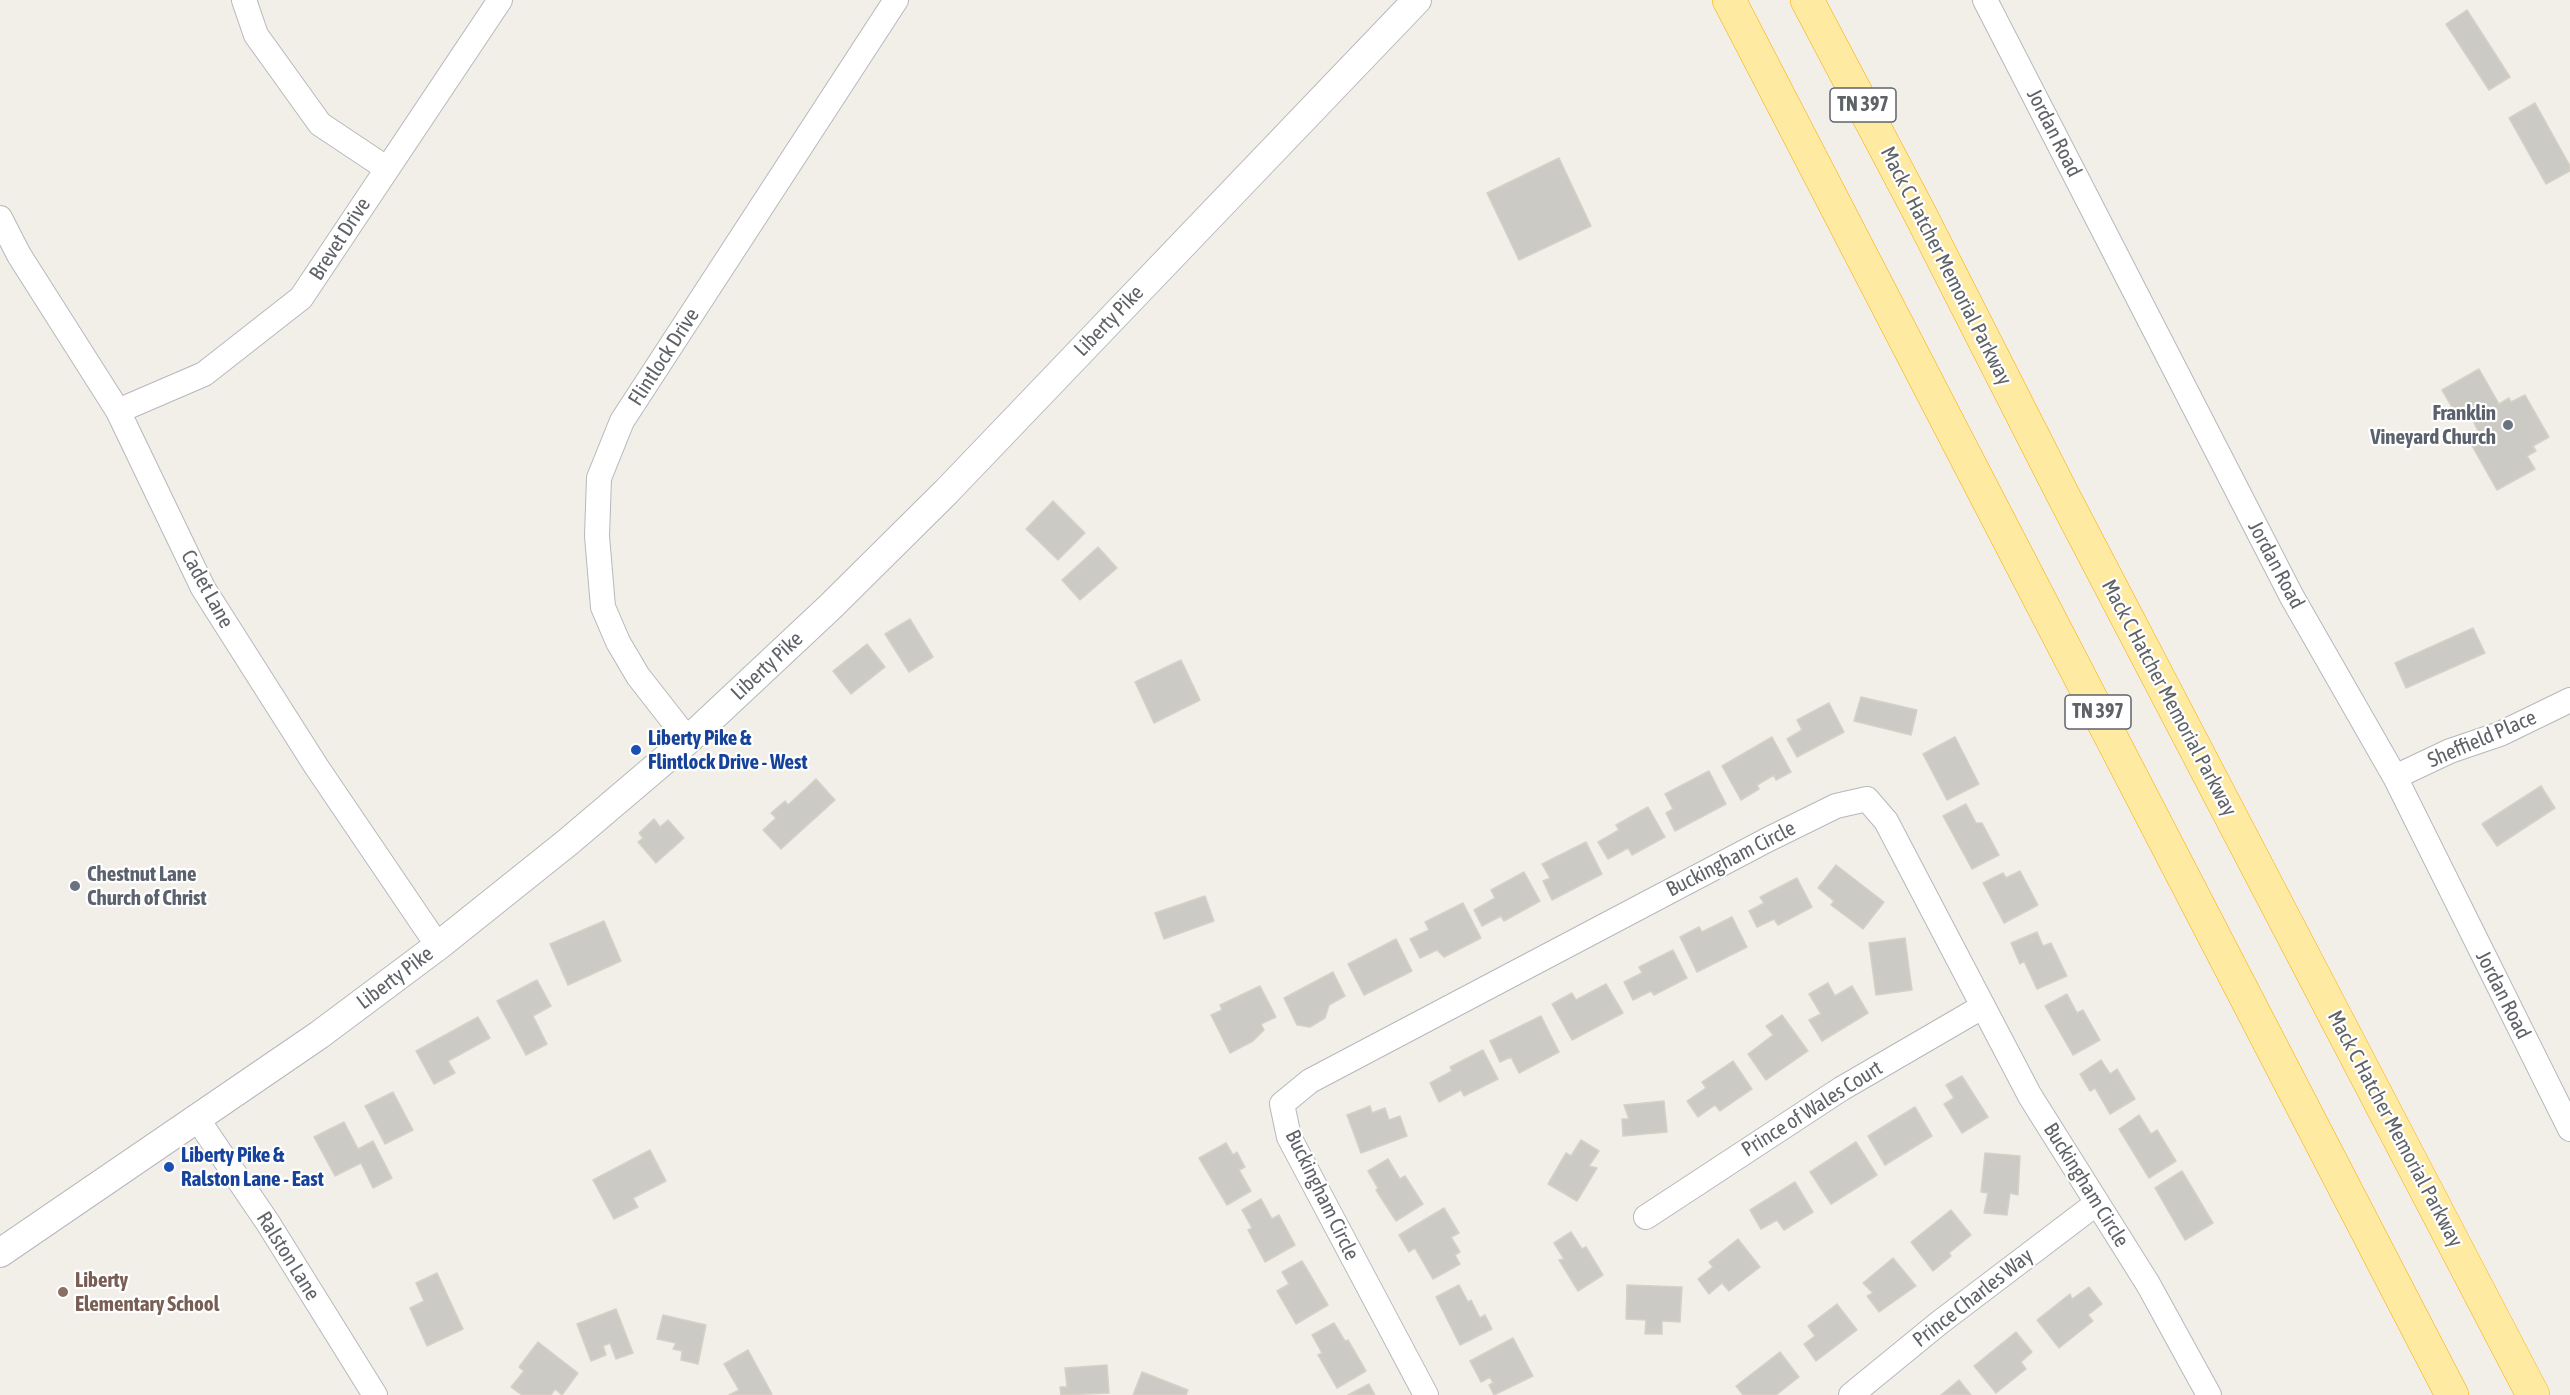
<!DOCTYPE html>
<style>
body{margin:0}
canvas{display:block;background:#f1efe8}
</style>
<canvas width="2570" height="1395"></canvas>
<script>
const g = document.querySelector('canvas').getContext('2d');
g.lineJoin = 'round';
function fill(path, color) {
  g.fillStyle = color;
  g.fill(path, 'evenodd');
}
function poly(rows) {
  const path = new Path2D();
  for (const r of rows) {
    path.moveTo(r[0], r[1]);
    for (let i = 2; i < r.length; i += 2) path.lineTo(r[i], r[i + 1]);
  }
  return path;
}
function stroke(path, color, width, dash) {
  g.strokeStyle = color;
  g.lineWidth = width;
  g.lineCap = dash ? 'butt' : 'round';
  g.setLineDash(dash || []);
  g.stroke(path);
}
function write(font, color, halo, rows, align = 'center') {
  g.font = font + ' "Asap Condensed",sans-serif';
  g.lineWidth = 4.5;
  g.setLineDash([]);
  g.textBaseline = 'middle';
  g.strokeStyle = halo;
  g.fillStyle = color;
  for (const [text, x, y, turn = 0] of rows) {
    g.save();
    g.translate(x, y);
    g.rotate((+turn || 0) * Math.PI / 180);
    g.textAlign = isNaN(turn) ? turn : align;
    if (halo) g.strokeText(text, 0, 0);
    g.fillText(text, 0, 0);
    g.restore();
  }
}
const building = poly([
 [2467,10,2510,77,2489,90,2446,24,2467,10],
 [2535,103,2570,166,2570,171,2546,184,2509,118,2535,103],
 [1559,158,1591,226,1519,260,1487,193,1559,158],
 [2479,369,2499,404,2509,398,2511,402,2525,395,2549,437,2533,446,2536,451,2527,456,2535,469,2497,490,2467,437,2478,431,2469,413,2459,419,2442,390,2479,369],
 [1053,501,1085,533,1058,560,1026,529,1053,501],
 [1098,547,1117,568,1080,600,1062,580,1098,547],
 [910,619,933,657,909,672,885,634,910,619],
 [2473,628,2485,653,2406,688,2395,663,2473,628],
 [867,644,885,667,851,694,833,671,867,644],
 [1181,660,1200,700,1154,723,1135,682,1181,660],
 [1861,697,1917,710,1911,735,1854,721,1861,697],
 [1829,703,1844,732,1797,757,1787,739,1802,730,1797,720,1829,703],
 [1772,737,1791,772,1776,780,1774,775,1757,785,1759,789,1741,800,1722,766,1772,737],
 [1955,737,1979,784,1947,800,1923,754,1955,737],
 [1709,771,1726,804,1675,831,1666,813,1673,809,1665,794,1709,771],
 [816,779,835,800,781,849,763,830,776,818,771,813,785,801,788,805,816,779],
 [2541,786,2555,808,2497,846,2482,824,2541,786],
 [1966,804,1976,823,1982,823,1999,855,1972,869,1943,816,1966,804],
 [1648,807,1665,837,1632,855,1628,848,1608,859,1598,842,1619,830,1616,825,1648,807],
 [654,819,660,827,668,820,684,838,656,863,638,842,643,838,639,833,654,819],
 [1586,842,1602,874,1552,900,1543,881,1550,878,1542,864,1586,842],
 [1836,865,1884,902,1863,929,1831,905,1834,901,1818,888,1836,865],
 [2020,871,2038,905,2004,923,1983,883,2003,873,2006,878,2020,871],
 [1524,872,1540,901,1504,921,1501,916,1482,926,1474,910,1495,898,1491,890,1524,872],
 [1797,878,1812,907,1778,925,1774,919,1757,927,1749,911,1764,903,1760,897,1797,878],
 [1205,896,1214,921,1164,939,1155,913,1205,896],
 [1463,903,1481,938,1444,957,1437,950,1420,958,1410,939,1429,930,1425,922,1463,903],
 [1732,917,1747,947,1697,972,1680,937,1699,927,1702,932,1732,917],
 [604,921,621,961,568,985,550,944,604,921],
 [2037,932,2043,946,2051,943,2067,976,2037,989,2024,961,2020,964,2011,943,2037,932],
 [1905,938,1912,990,1876,995,1869,943,1905,938],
 [1396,939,1412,971,1364,995,1348,964,1396,939],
 [1673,950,1687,978,1654,995,1651,991,1633,1000,1624,982,1642,973,1639,967,1673,950],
 [1333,972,1345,996,1329,1005,1325,1018,1310,1027,1297,1025,1284,998,1333,972],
 [537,980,551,1006,533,1016,547,1044,526,1055,497,1001,537,980],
 [1828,983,1835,996,1852,986,1868,1013,1822,1041,1809,1020,1821,1014,1809,994,1828,983],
 [1606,984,1623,1013,1572,1040,1552,1004,1572,993,1576,1000,1606,984],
 [1260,986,1276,1017,1261,1024,1264,1030,1253,1041,1230,1053,1211,1015,1222,1010,1220,1005,1260,986],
 [2067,994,2077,1013,2083,1010,2100,1040,2073,1055,2045,1006,2067,994],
 [1782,1015,1808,1051,1766,1080,1748,1054,1773,1035,1766,1026,1782,1015],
 [1541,1016,1559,1052,1519,1073,1511,1057,1500,1062,1490,1041,1541,1016],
 [478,1017,490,1038,448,1061,455,1073,434,1084,416,1051,478,1017],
 [1483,1050,1498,1079,1464,1096,1461,1090,1439,1102,1430,1083,1452,1071,1450,1067,1483,1050],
 [2101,1060,2110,1074,2117,1069,2135,1099,2110,1114,2095,1088,2090,1091,2080,1074,2101,1060],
 [1733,1061,1752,1089,1720,1111,1715,1105,1698,1117,1687,1101,1706,1088,1702,1082,1733,1061],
 [1962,1076,1988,1117,1962,1133,1944,1104,1954,1098,1946,1085,1962,1076],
 [393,1092,413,1130,385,1144,365,1106,393,1092],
 [1664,1101,1667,1132,1623,1136,1622,1119,1629,1119,1624,1105,1664,1101],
 [1370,1106,1372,1113,1385,1108,1389,1120,1400,1116,1407,1136,1361,1153,1347,1115,1370,1106],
 [1915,1107,1932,1136,1885,1165,1868,1136,1915,1107],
 [2139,1115,2151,1134,2157,1130,2176,1161,2149,1178,2119,1129,2139,1115],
 [344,1122,358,1149,373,1141,392,1178,373,1188,361,1163,335,1176,314,1137,344,1122],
 [1581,1140,1599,1151,1589,1166,1597,1168,1577,1201,1548,1184,1566,1153,1571,1156,1581,1140],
 [1856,1142,1877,1175,1831,1204,1810,1172,1856,1142],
 [1226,1143,1233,1155,1237,1152,1245,1167,1239,1170,1251,1191,1227,1205,1199,1158,1226,1143],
 [650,1150,666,1181,633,1198,638,1207,614,1219,593,1180,650,1150],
 [1985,1153,2020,1156,2018,1195,2010,1193,2007,1215,1984,1213,1988,1193,1981,1192,1985,1153],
 [1388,1159,1400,1179,1405,1176,1423,1204,1396,1221,1376,1190,1378,1188,1368,1171,1388,1159],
 [2182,1171,2213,1223,2185,1240,2155,1188,2182,1171],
 [1795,1182,1813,1212,1784,1230,1777,1220,1761,1229,1750,1210,1795,1182],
 [1261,1199,1272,1219,1279,1215,1295,1245,1265,1262,1248,1230,1252,1228,1242,1210,1261,1199],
 [1444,1208,1459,1233,1451,1237,1460,1252,1455,1255,1460,1264,1433,1279,1415,1248,1409,1252,1399,1235,1444,1208],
 [1951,1210,1971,1235,1949,1253,1951,1256,1933,1271,1911,1242,1951,1210],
 [1571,1232,1582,1249,1586,1247,1603,1275,1578,1291,1559,1260,1564,1259,1554,1243,1571,1232],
 [1738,1239,1760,1267,1729,1291,1722,1283,1709,1294,1698,1279,1713,1267,1709,1262,1738,1239],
 [1893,1258,1916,1286,1879,1312,1867,1296,1873,1293,1863,1283,1893,1258],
 [1302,1261,1328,1305,1296,1324,1277,1291,1289,1284,1282,1272,1302,1261],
 [437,1273,463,1329,427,1346,410,1308,424,1301,416,1283,437,1273],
 [1459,1285,1468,1302,1471,1300,1480,1318,1485,1315,1492,1329,1460,1345,1436,1297,1459,1285],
 [1627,1285,1682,1287,1680,1322,1662,1321,1662,1334,1645,1334,1646,1320,1626,1319,1627,1285],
 [2089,1287,2102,1304,2088,1315,2093,1321,2059,1348,2037,1320,2070,1294,2072,1299,2089,1287],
 [1837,1304,1857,1330,1816,1361,1804,1344,1815,1336,1808,1326,1837,1304],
 [616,1309,633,1353,616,1359,610,1343,603,1346,606,1355,591,1361,577,1324,616,1309],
 [663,1315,706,1325,698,1364,681,1360,682,1351,673,1349,676,1343,657,1339,663,1315],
 [1334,1323,1345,1341,1348,1340,1366,1371,1337,1388,1318,1355,1322,1353,1312,1335,1334,1323],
 [2016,1332,2032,1352,2021,1362,2026,1369,1996,1393,1974,1366,2016,1332],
 [1513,1338,1533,1376,1494,1395,1489,1385,1493,1383,1490,1377,1481,1382,1470,1361,1513,1338],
 [538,1342,578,1373,562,1395,555,1389,551,1395,522,1395,511,1387,524,1371,519,1367,538,1342],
 [748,1350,772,1394,770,1395,729,1395,739,1390,724,1364,748,1350],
 [1780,1352,1799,1377,1776,1395,1743,1395,1736,1386,1780,1352],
 [1107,1365,1109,1393,1061,1395,1060,1387,1067,1387,1065,1368,1107,1365],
 [1142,1372,1188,1390,1186,1395,1133,1395,1142,1372],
 [1959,1380,1971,1395,1941,1395,1959,1380],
 [1369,1384,1375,1395,1348,1395,1369,1384]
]);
fill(building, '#cccac5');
stroke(building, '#d6d1c6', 1.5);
const minor = poly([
 [244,0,256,35,320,124,386,168],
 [1985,0,2292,597,2395,777,2570,1129],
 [0,218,19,255,118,411,203,588,316,766,438,946],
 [118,411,204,374,301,298,500,0],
 [688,740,638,676,618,642,603,607,597,536,599,478,622,421,896,0],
 [2395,777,2450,751,2500,734,2570,700],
 [198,1120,268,1223,375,1395],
 [1646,1217,1841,1089,1982,1007],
 [1426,1395,1289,1137,1282,1104,1310,1081,1767,840,1836,806,1867,799,1886,821,2030,1096,2148,1284,2209,1395],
 [1851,1395,1939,1323,2097,1203]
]);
const tertiary = poly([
 [0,1253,319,1035,438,946,568,842,688,740,830,607,946,492,1417,0]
]);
const trunk = poly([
 [1729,0,2452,1395],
 [1807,0,1918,210,2063,495,2533,1395]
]);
stroke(minor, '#b5b8bc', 26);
stroke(tertiary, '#b5b8bc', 30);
stroke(trunk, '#f9ab00', 34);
stroke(minor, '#fff', 24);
stroke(tertiary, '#fff', 28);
stroke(trunk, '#feeaa1', 33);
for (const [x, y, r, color] of [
 [2508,425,6,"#6b7280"],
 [636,750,6,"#1a4fb4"],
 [75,886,6,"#6b7280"],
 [169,1167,6,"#1a4fb4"],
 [63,1292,6,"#8d6e63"]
]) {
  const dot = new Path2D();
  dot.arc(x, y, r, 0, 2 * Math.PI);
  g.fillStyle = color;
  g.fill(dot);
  stroke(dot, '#fff', 2);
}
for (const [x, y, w] of [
 [1863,105,66],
 [2098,712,66]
]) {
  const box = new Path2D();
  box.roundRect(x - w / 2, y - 17, w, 34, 4.5);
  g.fillStyle = '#fff';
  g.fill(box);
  stroke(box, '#5f6368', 1.5);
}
write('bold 20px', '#5f6368', null, [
 ["TN 397",1863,105],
 ["TN 397",2098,712]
]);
write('21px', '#5f6368', '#fff', [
 ["Jordan Road",2054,133,63],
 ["Brevet Drive",340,239,-57],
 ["Mack C Hatcher Memorial Parkway",1946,266,63],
 ["Liberty Pike",1109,321,-46],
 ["Flintlock Drive",664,357,-57],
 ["Jordan Road",2276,565,62],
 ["Cadet Lane",207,589,61],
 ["Liberty Pike",767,666,-43],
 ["Mack C Hatcher Memorial Parkway",2169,698,62],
 ["Sheffield Place",2482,739,-23],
 ["Buckingham Circle",1731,859,-27],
 ["Liberty Pike",395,978,-37],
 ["Jordan Road",2503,995,63],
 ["Prince of Wales Court",1812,1109,-32],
 ["Mack C Hatcher Memorial Parkway",2395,1129,62],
 ["Buckingham Circle",2086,1185,58],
 ["Buckingham Circle",1322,1195,64],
 ["Ralston Lane",288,1256,58],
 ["Prince Charles Way",1973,1298,-38]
]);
write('bold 21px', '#5b616d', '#fff', [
 ["Franklin",2496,413],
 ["Vineyard Church",2496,437],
 ["Chestnut Lane",87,874,"left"],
 ["Church of Christ",87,898,"left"]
], 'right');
write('bold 21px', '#164399', '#fff', [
 ["Liberty Pike &",648,738],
 ["Flintlock Drive - West",648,762],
 ["Liberty Pike &",181,1155],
 ["Ralston Lane - East",181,1179]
], 'left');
write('bold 21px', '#785e54', '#fff', [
 ["Liberty",75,1280],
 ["Elementary School",75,1304]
], 'left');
</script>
